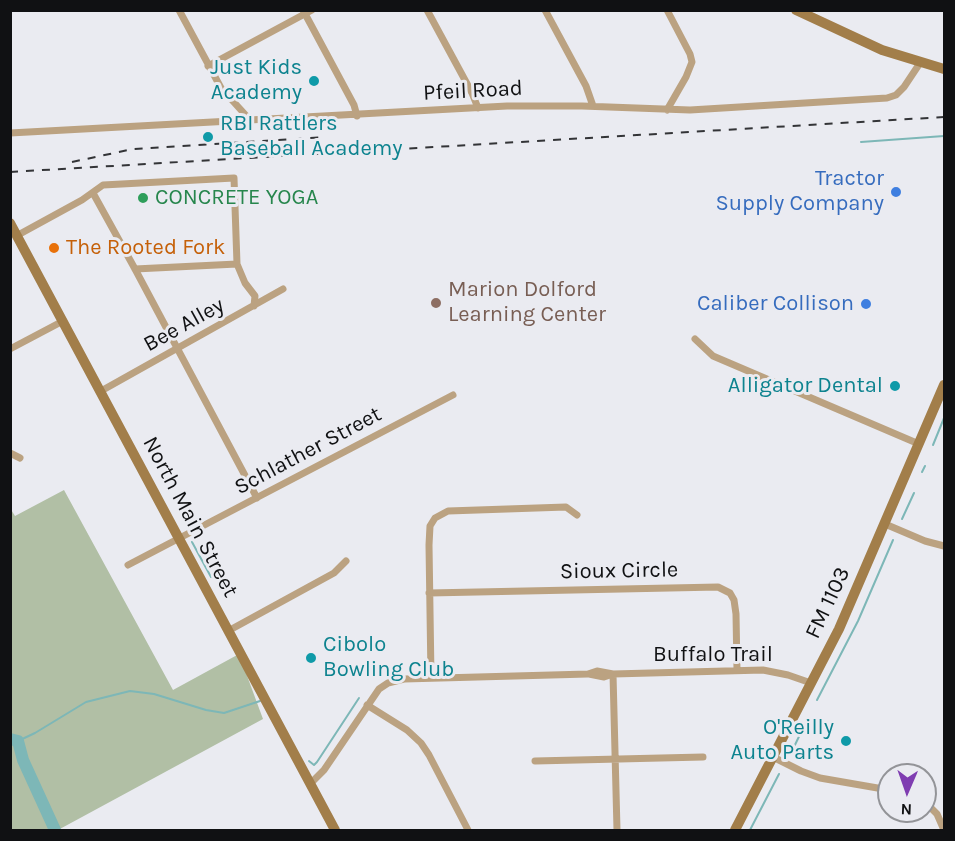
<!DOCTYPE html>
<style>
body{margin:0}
#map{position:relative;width:955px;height:841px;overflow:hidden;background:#eaebf1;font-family:Karla,sans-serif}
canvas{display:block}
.frame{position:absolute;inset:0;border:12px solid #101113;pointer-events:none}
.north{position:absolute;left:877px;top:763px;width:60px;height:60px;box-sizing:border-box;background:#eaebf1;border:2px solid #939498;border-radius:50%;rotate:182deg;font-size:16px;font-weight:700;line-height:24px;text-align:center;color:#101113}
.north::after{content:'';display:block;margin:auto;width:21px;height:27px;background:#7f3db1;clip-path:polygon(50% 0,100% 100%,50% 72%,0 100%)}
</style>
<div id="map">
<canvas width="955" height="841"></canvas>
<div class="frame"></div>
<div class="north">N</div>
</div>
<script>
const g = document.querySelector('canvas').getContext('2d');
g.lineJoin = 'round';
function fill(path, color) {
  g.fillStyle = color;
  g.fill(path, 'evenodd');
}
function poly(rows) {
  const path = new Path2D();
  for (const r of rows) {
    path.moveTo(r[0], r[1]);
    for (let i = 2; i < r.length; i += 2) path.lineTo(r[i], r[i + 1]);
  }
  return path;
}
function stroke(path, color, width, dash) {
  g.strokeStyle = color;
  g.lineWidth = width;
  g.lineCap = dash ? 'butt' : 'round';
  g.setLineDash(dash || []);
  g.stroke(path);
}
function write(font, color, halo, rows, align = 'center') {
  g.font = font + ' Karla,sans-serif';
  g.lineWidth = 6;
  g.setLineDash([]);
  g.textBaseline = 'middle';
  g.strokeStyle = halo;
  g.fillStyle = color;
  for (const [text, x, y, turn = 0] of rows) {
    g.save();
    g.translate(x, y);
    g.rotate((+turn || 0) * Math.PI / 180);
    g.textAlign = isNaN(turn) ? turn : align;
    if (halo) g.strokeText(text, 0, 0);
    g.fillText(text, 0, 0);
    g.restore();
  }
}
fill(poly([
 [64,490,173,690,239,654,263,719,58,830,11,830,10,508,15,516]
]), '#b1bfa5');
stroke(poly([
 [861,142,944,136],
 [933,445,944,418],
 [922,472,925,466],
 [902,519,914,493],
 [192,542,211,577],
 [817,700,858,621,893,540],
 [18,741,35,733,86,702,130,691,154,694,206,710,224,713,260,701],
 [792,751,807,720],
 [309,761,314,765,317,762,359,698],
 [750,830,779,774]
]), '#7db7b7', 2);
stroke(poly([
 [10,739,18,741,23,760,55,830]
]), '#7db7b7', 12);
stroke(poly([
 [179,10,221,88,251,121],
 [303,10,354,105,357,116],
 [427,10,472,93,478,108],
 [545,10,586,86,593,106],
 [667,10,690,54,692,62,686,77,667,110],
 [208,66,312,10],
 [10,133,507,106,582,106,690,110,887,98,896,95,904,87,920,63],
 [93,193,135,269,257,498],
 [18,235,82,200,103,185,234,178,237,264,245,283,255,296,254,306],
 [135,269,237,264],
 [695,339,713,356,919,444],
 [10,349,63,321],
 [101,391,283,289],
 [10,453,20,458],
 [885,524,925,541,944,546],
 [128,565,453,395],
 [429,593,718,587,730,593,734,600,736,614,737,670],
 [228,631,334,573,346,561],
 [589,674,604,677,613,674],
 [613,674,617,830],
 [431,677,429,545,430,526,435,518,448,511,566,507,577,515],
 [367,705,407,730,421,743,429,755,468,830],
 [773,757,801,771,820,778,889,790],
 [535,761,703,757],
 [310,784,324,770,379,689,388,683,404,679,588,674,597,671,613,674,763,670,788,675,811,683],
 [925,802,937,814,944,830]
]), '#bba281', 7);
stroke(poly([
 [796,10,882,50,944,69],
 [10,223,335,830],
 [735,830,839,629,944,385]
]), '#a27e4a', 10);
stroke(poly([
 [72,162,133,149,325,137],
 [10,172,944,117]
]), '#333437', 2, [8, 8]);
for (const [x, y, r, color] of [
 [314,81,6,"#0f9aa8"],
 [208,137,6,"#0f9aa8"],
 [896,192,6,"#3f7fe0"],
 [143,198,6,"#2e9e5b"],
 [54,248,6,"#e8710a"],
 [436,303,6,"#8d6e63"],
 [866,304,6,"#3f7fe0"],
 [895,386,6,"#0f9aa8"],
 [311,658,6,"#0f9aa8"],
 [846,741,6,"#0f9aa8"]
]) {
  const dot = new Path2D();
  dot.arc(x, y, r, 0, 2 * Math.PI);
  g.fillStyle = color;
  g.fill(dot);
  stroke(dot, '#eaebf1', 2);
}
write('22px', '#0d838f', '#eaebf1', [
 ["Just Kids",302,68],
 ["Academy",302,93],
 ["RBI Rattlers",220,124,"left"],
 ["Baseball Academy",220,149,"left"],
 ["Alligator Dental",883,386],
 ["Cibolo",323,645,"left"],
 ["Bowling Club",323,670,"left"],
 ["O'Reilly",834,728],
 ["Auto Parts",834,753]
], 'right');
write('22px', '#101113', '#eaebf1', [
 ["Pfeil Road",473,91,-3],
 ["Bee Alley",184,325,-29],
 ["Schlather Street",308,451,-28],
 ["North Main Street",190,517,62],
 ["Sioux Circle",619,571,-1],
 ["FM 1103",828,603,-65],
 ["Buffalo Trail",713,655]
]);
write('22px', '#366cbe', '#eaebf1', [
 ["Tractor",884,179],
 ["Supply Company",884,204],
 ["Caliber Collison",854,304]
], 'right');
write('22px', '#27864d', '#eaebf1', [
 ["CONCRETE YOGA",155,198]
], 'left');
write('22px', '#c56008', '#eaebf1', [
 ["The Rooted Fork",66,248]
], 'left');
write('22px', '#785e54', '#eaebf1', [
 ["Marion Dolford",448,290],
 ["Learning Center",448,315]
], 'left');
</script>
